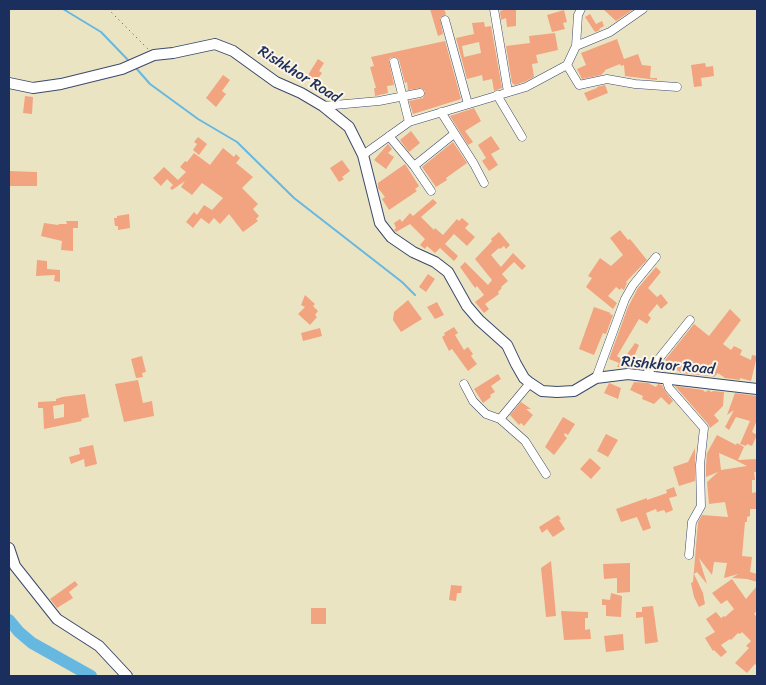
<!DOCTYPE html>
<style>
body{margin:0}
#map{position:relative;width:766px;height:685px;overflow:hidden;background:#ebe4c3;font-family:Sriracha,sans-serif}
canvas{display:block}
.frame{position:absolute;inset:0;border:10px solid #1b2f5e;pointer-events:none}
</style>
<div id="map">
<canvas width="766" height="685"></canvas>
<div class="frame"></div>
</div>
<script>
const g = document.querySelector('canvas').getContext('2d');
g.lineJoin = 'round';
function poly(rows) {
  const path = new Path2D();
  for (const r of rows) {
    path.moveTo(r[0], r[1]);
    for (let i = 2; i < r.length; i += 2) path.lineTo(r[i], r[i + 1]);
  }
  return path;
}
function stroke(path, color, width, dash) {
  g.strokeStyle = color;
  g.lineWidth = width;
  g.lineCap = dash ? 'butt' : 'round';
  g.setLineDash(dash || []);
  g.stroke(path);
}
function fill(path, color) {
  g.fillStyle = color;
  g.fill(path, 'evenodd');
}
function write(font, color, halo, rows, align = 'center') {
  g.font = font + ' Sriracha,sans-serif';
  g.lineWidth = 4;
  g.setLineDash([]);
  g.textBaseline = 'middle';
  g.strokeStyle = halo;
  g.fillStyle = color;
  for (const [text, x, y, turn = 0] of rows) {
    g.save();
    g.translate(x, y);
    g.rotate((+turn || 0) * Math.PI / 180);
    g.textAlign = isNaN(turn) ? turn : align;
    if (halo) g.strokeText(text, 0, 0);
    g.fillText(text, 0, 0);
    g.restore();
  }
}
stroke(poly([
 [63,9,101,32,129,61],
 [136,68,150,84,198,119,237,142,294,198,402,282,415,295]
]), '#66b8e1', 2);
stroke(poly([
 [9,620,19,632,32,643,91,676]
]), '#66b8e1', 12);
fill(poly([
 [430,9,444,9,446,14,440,18,443,34,438,36],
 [507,9,516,9,516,26,507,27,506,18,501,20,500,11],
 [603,9,634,9,616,21],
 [564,10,567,22,563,23,565,29,552,32,547,15],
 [590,14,596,24,602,21,604,26,599,29,600,30,595,32,585,17],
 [484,22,485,27,491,26,502,88,494,91,492,79,483,81,482,75,467,79,456,38,474,34,472,23],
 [479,42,481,53,464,57,462,46],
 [555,33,558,50,536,55,538,63,532,64,534,77,524,82,515,85,512,83,506,46,530,43,529,36],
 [617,39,624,59,638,54,642,65,651,66,650,77,651,78,657,78,657,80,625,76,624,65,621,66,620,64,605,70,605,71,601,75,582,79,577,69,586,65,581,53],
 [445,41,461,99,413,114,409,101,423,98,425,91,421,88,408,90,407,82,405,83,399,60,395,57,390,58,389,61,394,85,387,86,388,93,375,96,374,88,376,88,370,67,374,66,371,57],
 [318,59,324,63,319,71,322,73,317,80,308,75],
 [705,63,706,67,713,66,714,76,701,78,702,86,694,87,691,65],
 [223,75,230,80,222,91,226,94,216,107,206,98],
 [605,85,608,93,588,101,584,93,597,88,597,87],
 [25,96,33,97,32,114,23,113],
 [474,108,481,121,465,131,473,142,468,145,450,116],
 [411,131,420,143,409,152,400,140],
 [491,136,500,149,491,154,498,165,489,171,482,161,486,158,478,145],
 [198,137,207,144,199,155,193,150,197,144,194,142],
 [453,142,467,163,446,178,447,180,436,187,422,167],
 [388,144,392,149,388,153,394,157,386,169,374,160],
 [223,148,234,157,236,154,240,158,236,163,253,177,242,188,258,204,253,209,259,216,256,219,258,221,243,232,229,214,220,224,214,218,209,224,201,218,193,228,186,222,194,212,197,215,204,205,212,210,223,198,202,183,192,195,181,187,185,181,172,190,170,188,173,185,167,179,161,186,153,178,164,167,178,180,186,172,180,167,185,161,187,162,194,153,210,165],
 [342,160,350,171,342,177,344,179,339,182,330,168],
 [405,164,419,186,415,189,417,191,389,210,382,199,385,197,378,188,378,183],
 [9,171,37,172,37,186,9,186],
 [433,199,437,203,421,217,434,230,435,228,443,235,457,219,459,221,462,218,469,224,465,228,467,230,475,237,467,246,454,234,445,244,458,256,454,261,440,248,435,253,427,246,425,249,420,245,425,239,410,224,396,232,394,230,396,228,394,223,400,219,402,222,410,213,413,216],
 [129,214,130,228,118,230,118,226,115,226,114,218,117,218,117,216],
 [66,221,78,221,78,228,73,228,73,251,61,250,62,241,41,236,44,223,58,225,59,224,67,224],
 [620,230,628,240,630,239,647,260,626,282,627,283,624,290,621,288,620,290,616,287,608,296,617,303,613,309,586,287,592,278,588,276,600,258,611,266,623,255,610,238],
 [499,232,510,245,506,249,504,246,500,249,499,248,491,255,501,267,513,253,526,266,522,270,514,262,502,274,508,281,501,287,502,288,498,292,499,294,485,304,489,309,484,313,475,302,484,295,477,286,475,288,460,267,465,262,488,285,492,280,475,259,492,241,491,239],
 [37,260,47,261,47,269,60,270,60,282,54,281,55,275,36,276],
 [656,267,661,272,648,288,657,297,661,294,668,303,661,309,657,304,648,315,651,318,647,324,639,319,617,356,623,360,635,343,639,345,631,364,630,363,631,365,630,367,617,367,619,363,609,359,628,307,638,288],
 [428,274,435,279,426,292,419,287],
 [305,295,315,304,313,306,318,311,315,315,317,317,310,325,298,314,305,307,301,305],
 [408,300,422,319,401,332,393,320,394,312],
 [437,302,444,315,435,319,427,307],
 [594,307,611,313,609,314,613,315,606,334,603,333,594,355,579,349],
 [730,309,741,320,723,344,731,350,734,346,742,350,740,355,751,360,752,355,757,356,751,381,740,378,740,380,725,378,718,373,714,377,710,375,709,376,681,373,665,360,694,324,709,336],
 [454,327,458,333,455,335,464,350,468,347,473,354,471,356,477,364,468,371,452,349,449,351,442,337,445,335,444,333],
 [320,328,322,336,303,341,301,333],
 [142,356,146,372,142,373,143,377,136,378,131,359],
 [498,374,501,379,491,386,495,392,490,395,491,397,483,403,474,389],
 [138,380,143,403,152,401,154,416,124,422,115,384],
 [634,382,648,383,656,387,658,384,662,385,665,391,673,401,669,405,661,397,654,404,642,399,643,396,630,390],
 [609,383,621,388,618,399,604,393],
 [675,386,703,390,705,392,709,390,711,392,713,391,724,392,723,406,714,415,719,421,710,428,708,424],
 [735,393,757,396,757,420,752,432,757,435,752,446,747,444,746,446,740,444,750,421,736,417,729,430,725,427,734,410,727,415],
 [85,394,89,417,81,419,82,421,44,429,43,408,38,408,38,402,56,401,56,399,62,397],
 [64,404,64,417,54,419,53,406],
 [521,402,531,409,526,409,533,415,524,426,521,423,519,425,510,415],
 [563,417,575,424,568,435,565,433,564,435,567,438,554,455,545,447],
 [606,434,618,440,608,457,597,451],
 [717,435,736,445,737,443,744,447,738,460,757,459,757,472,754,472,755,480,752,480,752,493,757,492,757,509,750,509,750,516,747,517,747,522,745,522,742,556,752,557,750,572,757,574,757,582,747,579,732,578,738,574,724,578,727,563,714,562,712,575,699,558,707,584,697,572,694,574,703,593,705,604,699,607,694,597,691,583,693,582,698,522,702,515,728,517,725,502,709,504,707,482,718,472,706,477,706,465,707,453],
 [719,453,735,460,747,466,721,470],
 [93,445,97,464,85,467,84,459,71,464,69,457,80,454,79,448],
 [695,448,695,481,679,486,673,467,688,462],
 [590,458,601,468,591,479,580,469],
 [674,487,677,496,669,498,673,510,666,513,664,510,657,512,656,509,646,513,651,528,643,531,637,517,621,522,616,509,647,498,647,500,667,493,666,490],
 [558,515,561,519,559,520,565,529,553,537,547,529,542,533,539,527],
 [551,561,556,616,546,617,541,568],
 [630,563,630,592,617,593,617,578,604,579,603,564],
 [732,579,746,599,757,586,757,610,754,614,757,617,757,666,755,664,747,673,735,663,749,648,746,646,751,641,742,632,740,634,738,633,731,640,730,639,721,645,727,652,721,657,714,650,713,651,705,638,715,632,706,619,716,612,721,618,724,616,725,617,734,609,727,600,721,604,712,593],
 [75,581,78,585,69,592,73,598,57,608,50,599],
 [451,585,462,586,461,593,457,593,456,601,449,600],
 [611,593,622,596,621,617,606,616,606,605,602,605,602,599,610,600],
 [653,606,658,642,645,644,643,617,636,618,636,612,642,612,642,607],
 [311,608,326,608,326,624,311,624],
 [561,611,588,612,588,618,585,618,585,630,590,629,591,639,564,640],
 [623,634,624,650,606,652,604,636]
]), '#f2a380');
const minor = poly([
 [494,9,508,92],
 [445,20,468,104],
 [576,46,610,32,643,9],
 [394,62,409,122],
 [567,65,579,85,607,79,635,84,677,87],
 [497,95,522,137],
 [323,106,379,101,420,93],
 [441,112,474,164,484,183],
 [389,136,414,166,431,191],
 [363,155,409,122,526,87,567,65,576,46,578,15,581,9],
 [414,166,454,134],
 [645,376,690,320],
 [596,378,625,299,633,285,656,257],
 [666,379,669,388,704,428,700,465,701,506,692,522,689,555],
 [464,384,473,401,486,414,500,419,525,441,546,474],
 [500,419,530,383]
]);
const tertiary = poly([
 [9,83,33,88,61,84,122,69,154,55,173,53,215,44,233,51,276,82,301,93,323,106,349,127,363,155,380,223,391,237,413,252,435,262,448,272,467,306,479,320,507,345,516,364,524,378,530,383,542,391,557,392,574,391,596,378,628,374,757,389],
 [9,548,15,566,57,619,99,646,127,676]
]);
stroke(minor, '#3a4a6d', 9);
stroke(tertiary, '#3a4a6d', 12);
stroke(poly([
 [108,9,148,49]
]), '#3a4a6d', 1, [1, 4]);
stroke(minor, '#fff', 8);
stroke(tertiary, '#fff', 10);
write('15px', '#1b2f5e', '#fcf5e5', [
 ["Rishkhor Road",299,75,32],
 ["Rishkhor Road",668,366,5]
]);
</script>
